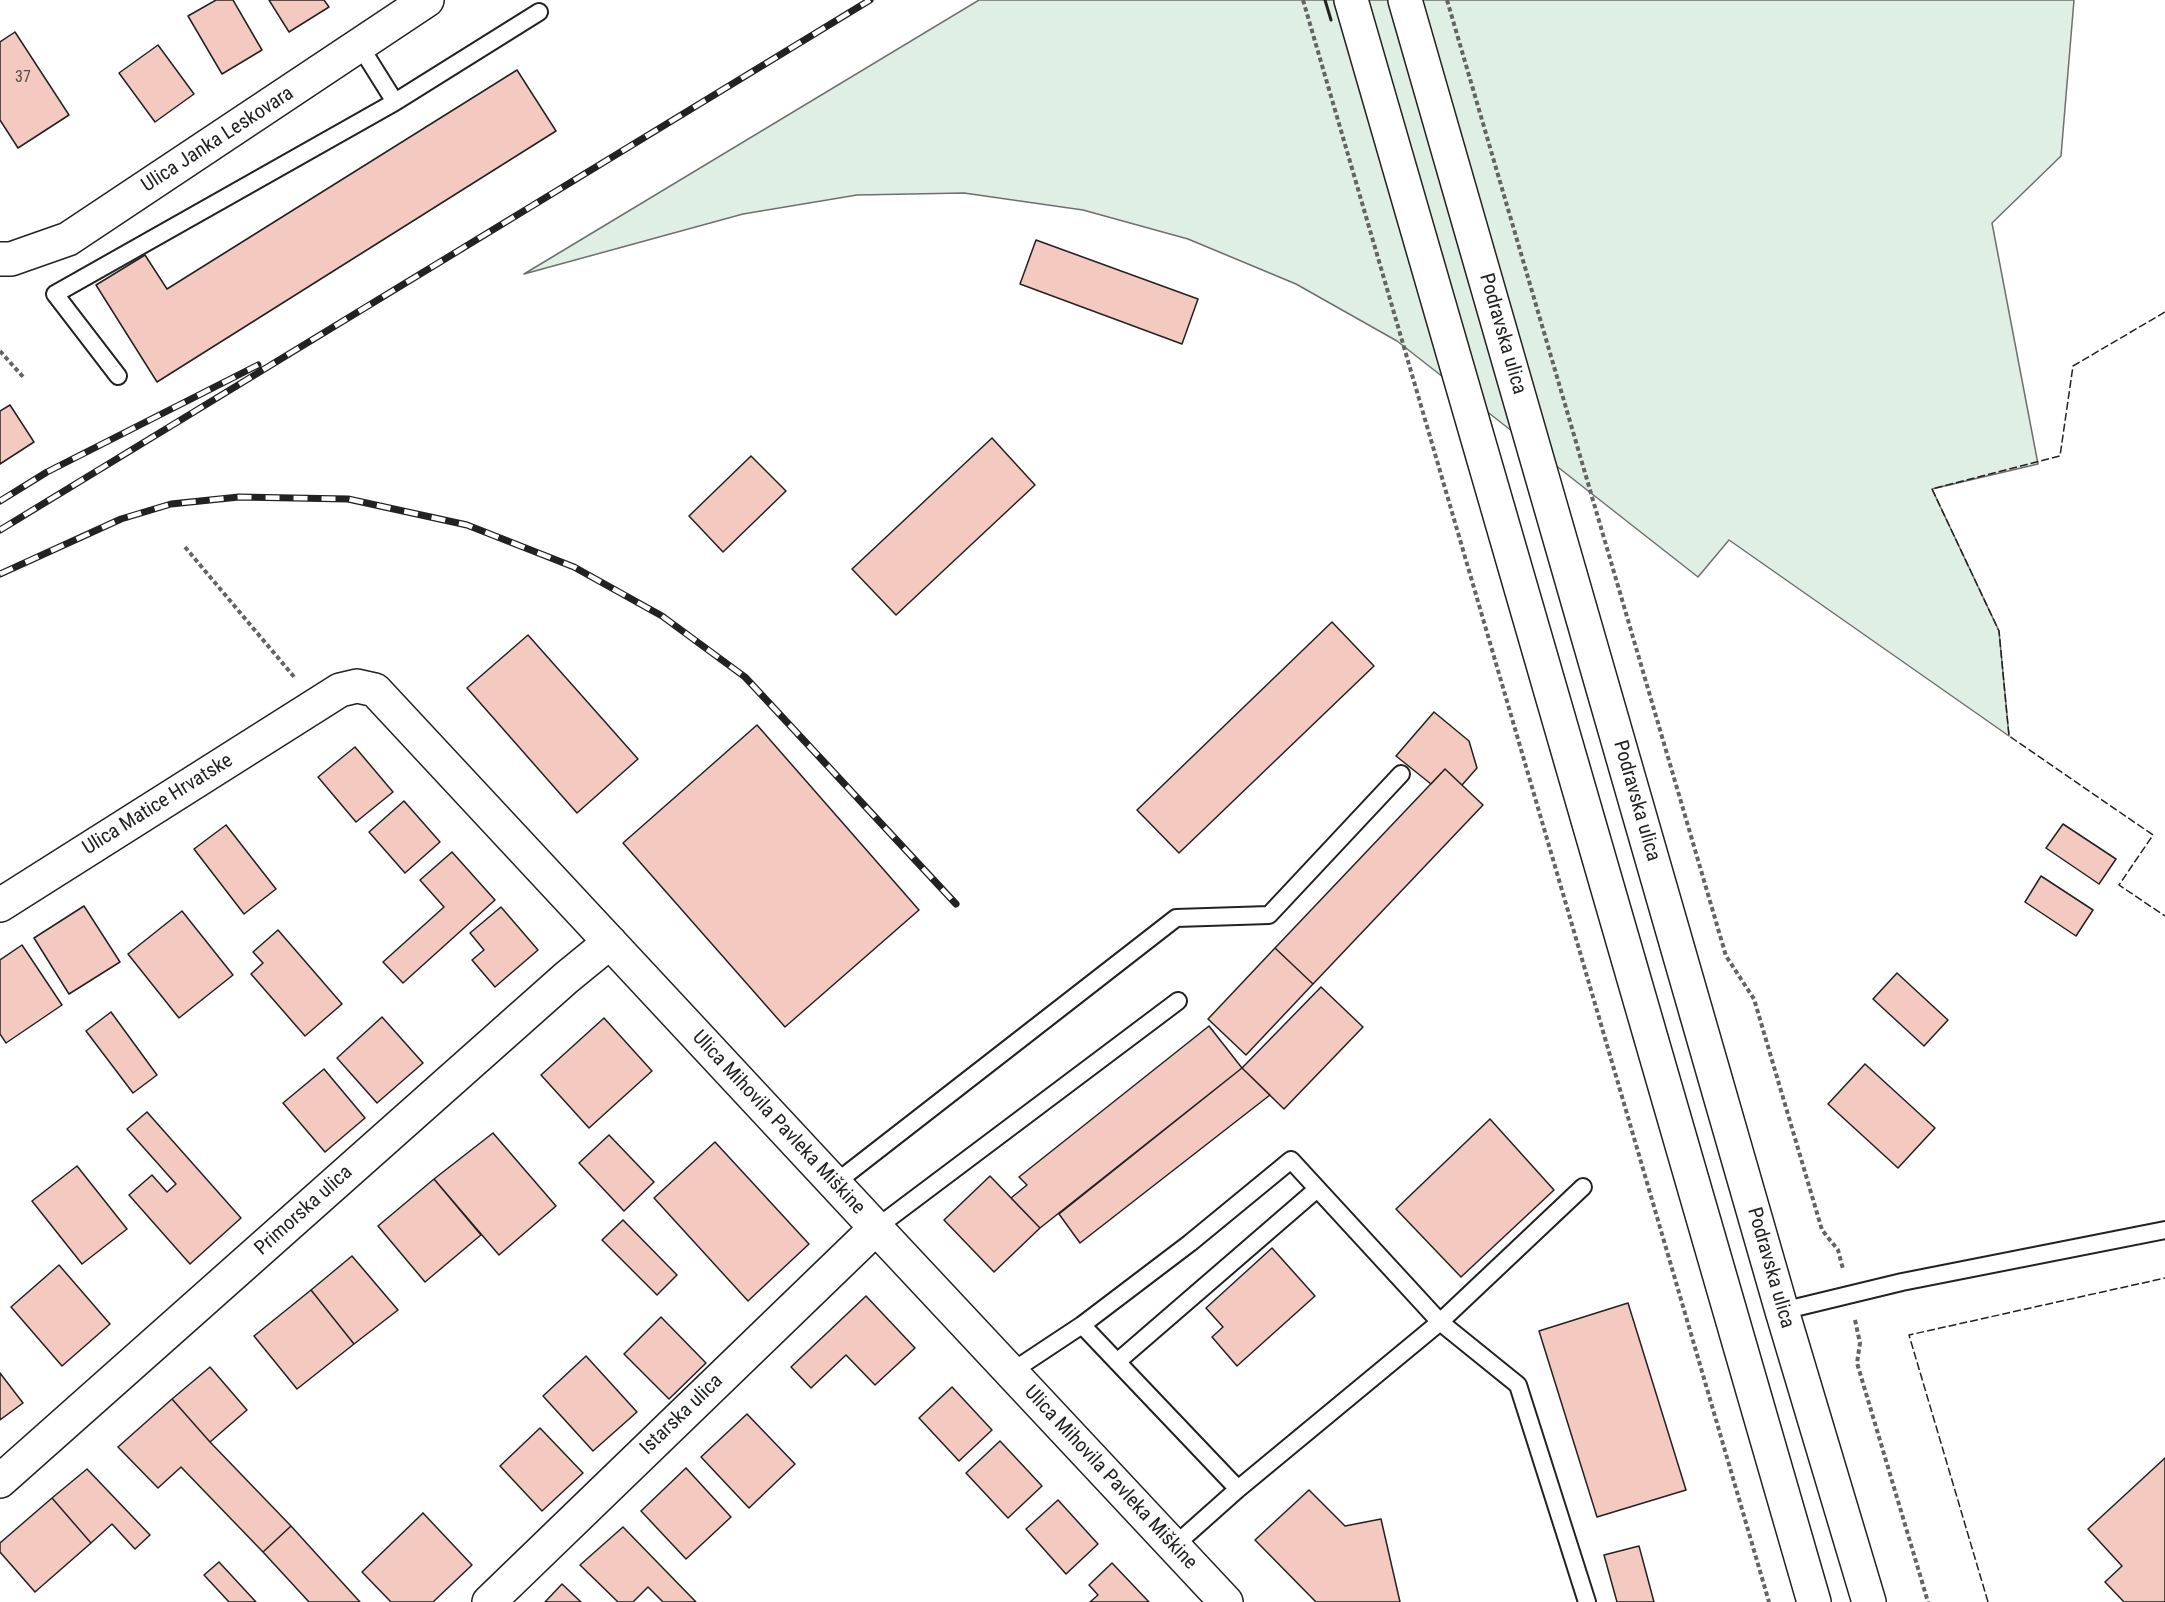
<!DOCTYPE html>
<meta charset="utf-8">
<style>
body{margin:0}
canvas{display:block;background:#fff}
</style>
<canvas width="2165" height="1602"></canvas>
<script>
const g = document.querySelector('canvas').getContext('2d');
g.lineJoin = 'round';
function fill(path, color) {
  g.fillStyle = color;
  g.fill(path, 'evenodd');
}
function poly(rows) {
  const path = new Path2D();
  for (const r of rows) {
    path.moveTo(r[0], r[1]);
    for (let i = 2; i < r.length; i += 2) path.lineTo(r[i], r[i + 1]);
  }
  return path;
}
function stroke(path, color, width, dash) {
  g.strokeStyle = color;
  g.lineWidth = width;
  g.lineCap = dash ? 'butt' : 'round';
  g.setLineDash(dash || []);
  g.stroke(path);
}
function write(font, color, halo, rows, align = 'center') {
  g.font = font + ' "Roboto Condensed",sans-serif';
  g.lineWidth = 4.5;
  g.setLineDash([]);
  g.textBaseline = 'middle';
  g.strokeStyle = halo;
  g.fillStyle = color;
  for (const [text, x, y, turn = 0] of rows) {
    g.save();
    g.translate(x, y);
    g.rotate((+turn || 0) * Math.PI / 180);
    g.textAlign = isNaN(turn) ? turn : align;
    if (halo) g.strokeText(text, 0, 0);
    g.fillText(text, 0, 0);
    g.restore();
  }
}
const green = poly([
 [979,0,2074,0,2061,156,1992,223,2038,464,1932,489,1999,631,2009,736,1729,540,1698,577,1397,341,1296,284,1188,239,1083,210,964,193,857,195,743,214,524,274,979,0]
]);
fill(green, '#e0efe3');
stroke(green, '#6f6f6f', 1.5);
const building = poly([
 [216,0,233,0,262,50,222,74,188,16,216,0],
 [269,0,324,0,329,7,289,32,269,0],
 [15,32,69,115,18,148,0,120,0,42,15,32],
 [158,45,194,94,155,122,119,73,158,45],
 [517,70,556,131,157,382,96,285,145,255,167,289,517,70],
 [1036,240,1198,299,1182,344,1020,284,1036,240],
 [10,405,34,442,0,464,0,411,10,405],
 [992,438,1035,485,896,615,852,569,992,438],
 [751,456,786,491,723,552,689,516,751,456],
 [1332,622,1374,666,1179,853,1137,810,1332,622],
 [528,635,638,759,577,813,467,688,528,635],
 [1434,712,1469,741,1477,768,1462,785,1445,769,1431,784,1396,756,1434,712],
 [757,725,919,910,785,1027,623,843,757,725],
 [355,747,393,792,356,822,318,777,355,747],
 [1445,769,1483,805,1313,984,1275,948,1445,769],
 [404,801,440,842,405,873,369,832,404,801],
 [2063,824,2116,859,2099,884,2046,848,2063,824],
 [226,825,276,889,244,914,194,849,226,825],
 [452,852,495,900,403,983,383,962,444,907,420,880,452,852],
 [2041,876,2093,910,2076,936,2025,902,2041,876],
 [84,906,120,962,69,994,34,938,84,906],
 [501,907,538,950,495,987,472,960,484,950,470,933,501,907],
 [182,911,233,975,179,1018,128,954,182,911],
 [278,930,342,1004,305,1036,251,974,263,963,253,952,278,930],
 [22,945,62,1005,6,1043,0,1034,0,960,22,945],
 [1275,948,1313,984,1246,1055,1208,1019,1275,948],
 [1897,973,1948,1020,1924,1046,1873,999,1897,973],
 [1321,987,1363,1027,1284,1109,1242,1068,1321,987],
 [111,1012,157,1075,133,1093,86,1031,111,1012],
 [382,1017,423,1063,377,1103,337,1058,382,1017],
 [604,1018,652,1071,589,1128,541,1075,604,1018],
 [1209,1026,1242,1068,1040,1228,1011,1198,1027,1185,1019,1177,1209,1026],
 [1865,1064,1935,1128,1898,1168,1828,1104,1865,1064],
 [1242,1068,1270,1095,1080,1243,1059,1214,1242,1068],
 [324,1069,365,1118,325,1152,283,1103,324,1069],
 [147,1112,241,1218,190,1264,129,1195,152,1175,167,1192,176,1184,127,1129,147,1112],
 [1490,1119,1554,1190,1461,1277,1396,1209,1490,1119],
 [493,1133,556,1206,499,1255,434,1179,493,1133],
 [609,1135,654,1182,624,1211,579,1163,609,1135],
 [715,1142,809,1244,748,1301,654,1198,715,1142],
 [77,1166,127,1229,82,1264,32,1201,77,1166],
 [990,1176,1040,1228,994,1272,944,1220,990,1176],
 [434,1179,481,1235,425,1282,378,1226,434,1179],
 [623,1220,677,1275,657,1295,602,1240,623,1220],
 [1272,1248,1315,1296,1237,1366,1212,1337,1223,1327,1206,1308,1272,1248],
 [352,1256,398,1310,354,1344,311,1290,352,1256],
 [59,1265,110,1324,62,1366,11,1307,59,1265],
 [311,1290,354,1344,297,1389,254,1336,311,1290],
 [866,1296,915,1348,875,1385,846,1355,811,1388,791,1367,866,1296],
 [1628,1303,1686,1490,1597,1517,1539,1331,1628,1303],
 [661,1317,706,1363,669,1399,624,1354,661,1317],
 [586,1356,637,1412,593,1451,543,1396,586,1356],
 [210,1367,247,1410,210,1442,172,1399,210,1367],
 [0,1373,23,1403,0,1420,0,1373],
 [952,1387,992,1430,959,1461,919,1418,952,1387],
 [172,1399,210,1442,291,1526,263,1552,181,1467,158,1488,118,1447,172,1399],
 [747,1414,795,1464,749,1508,701,1457,747,1414],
 [540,1428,583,1473,542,1511,500,1466,540,1428],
 [1000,1441,1042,1486,1008,1518,966,1473,1000,1441],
 [2165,1458,2165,1602,2124,1602,2105,1582,2122,1566,2088,1529,2165,1458],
 [686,1468,731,1517,686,1559,641,1511,686,1468],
 [87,1469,150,1535,135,1549,112,1524,91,1543,52,1498,87,1469],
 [1309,1490,1345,1526,1381,1519,1400,1602,1316,1602,1255,1540,1309,1490],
 [52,1498,91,1543,35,1592,0,1552,0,1543,52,1498],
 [1058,1500,1098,1544,1066,1574,1026,1529,1058,1500],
 [423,1513,472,1565,433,1602,391,1602,362,1572,423,1513],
 [291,1526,360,1602,309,1602,263,1552,291,1526],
 [623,1527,696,1602,663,1602,648,1587,633,1602,618,1602,580,1565,623,1527],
 [1639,1546,1654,1602,1617,1602,1604,1555,1639,1546],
 [219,1562,256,1602,229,1602,204,1575,219,1562],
 [1112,1563,1149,1602,1090,1602,1098,1595,1089,1585,1112,1563],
 [562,1584,581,1602,545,1602,562,1584]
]);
fill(building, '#f3c9c0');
stroke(building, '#222', 1.5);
const lane = poly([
 [360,46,395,102,539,12],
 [118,376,55,294,395,102],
 [834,1184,1176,918,1269,915,1401,774],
 [1583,1187,1440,1322,1518,1385,1587,1602],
 [876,1228,1178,1001],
 [1782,1311,1902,1282,2165,1230],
 [1082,1325,1238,1489,1174,1546],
 [1117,1362,1316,1190],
 [1011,1372,1082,1325,1190,1243,1291,1160,1440,1322,1238,1489]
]);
const street = poly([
 [0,259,11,259,68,239,427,0],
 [0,905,340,690,357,686,375,690,876,1228],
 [0,1481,566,978,610,942]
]);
const secondary = poly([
 [489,1602,876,1228,1226,1602]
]);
const primary = poly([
 [1351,0,1814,1602],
 [1405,0,1782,1311,1869,1602]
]);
stroke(lane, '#222', 20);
stroke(street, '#222', 36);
stroke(secondary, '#222', 36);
stroke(primary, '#222', 36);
stroke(poly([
 [1303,0,1769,1602],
 [1447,0,1726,956,1754,999,1822,1230,1838,1250,1843,1269],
 [0,351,24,378],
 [185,547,295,678],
 [1855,1320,1860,1343,1857,1363,1928,1602]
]), '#646464', 4, [4.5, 3]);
stroke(lane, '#fff', 16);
stroke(street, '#fff', 33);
stroke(secondary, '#fff', 33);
stroke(primary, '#fff', 33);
const rail = poly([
 [0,501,47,472,258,365],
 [0,530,870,0],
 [0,574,121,519,171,504,239,497,348,499,467,525,574,567,662,616,745,677,956,904]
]);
stroke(rail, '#222', 7);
stroke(rail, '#fff', 4.5, [14]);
stroke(poly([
 [2165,312,2073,366,2060,456,1932,489,1999,631,2009,736,2153,835,2119,885,2165,916],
 [1988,1602,1909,1335,2165,1278]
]), '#222', 1.5, [8, 3]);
stroke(poly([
 [1325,0,1331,20]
]), '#222', 3);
write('16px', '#564c4a', null, [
 ["37",23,78]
]);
write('20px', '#222', '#fff', [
 ["Ulica Janka Leskovara",218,140,-33],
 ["Podravska ulica",1502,334,74],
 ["Podravska ulica",1636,801,74],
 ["Ulica Matice Hrvatske",158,805,-32],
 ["Ulica Mihovila Pavleka Miškine",778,1123,47],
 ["Primorska ulica",304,1211,-42],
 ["Podravska ulica",1770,1268,74],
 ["Istarska ulica",682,1415,-44],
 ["Ulica Mihovila Pavleka Miškine",1110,1478,47]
]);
</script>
